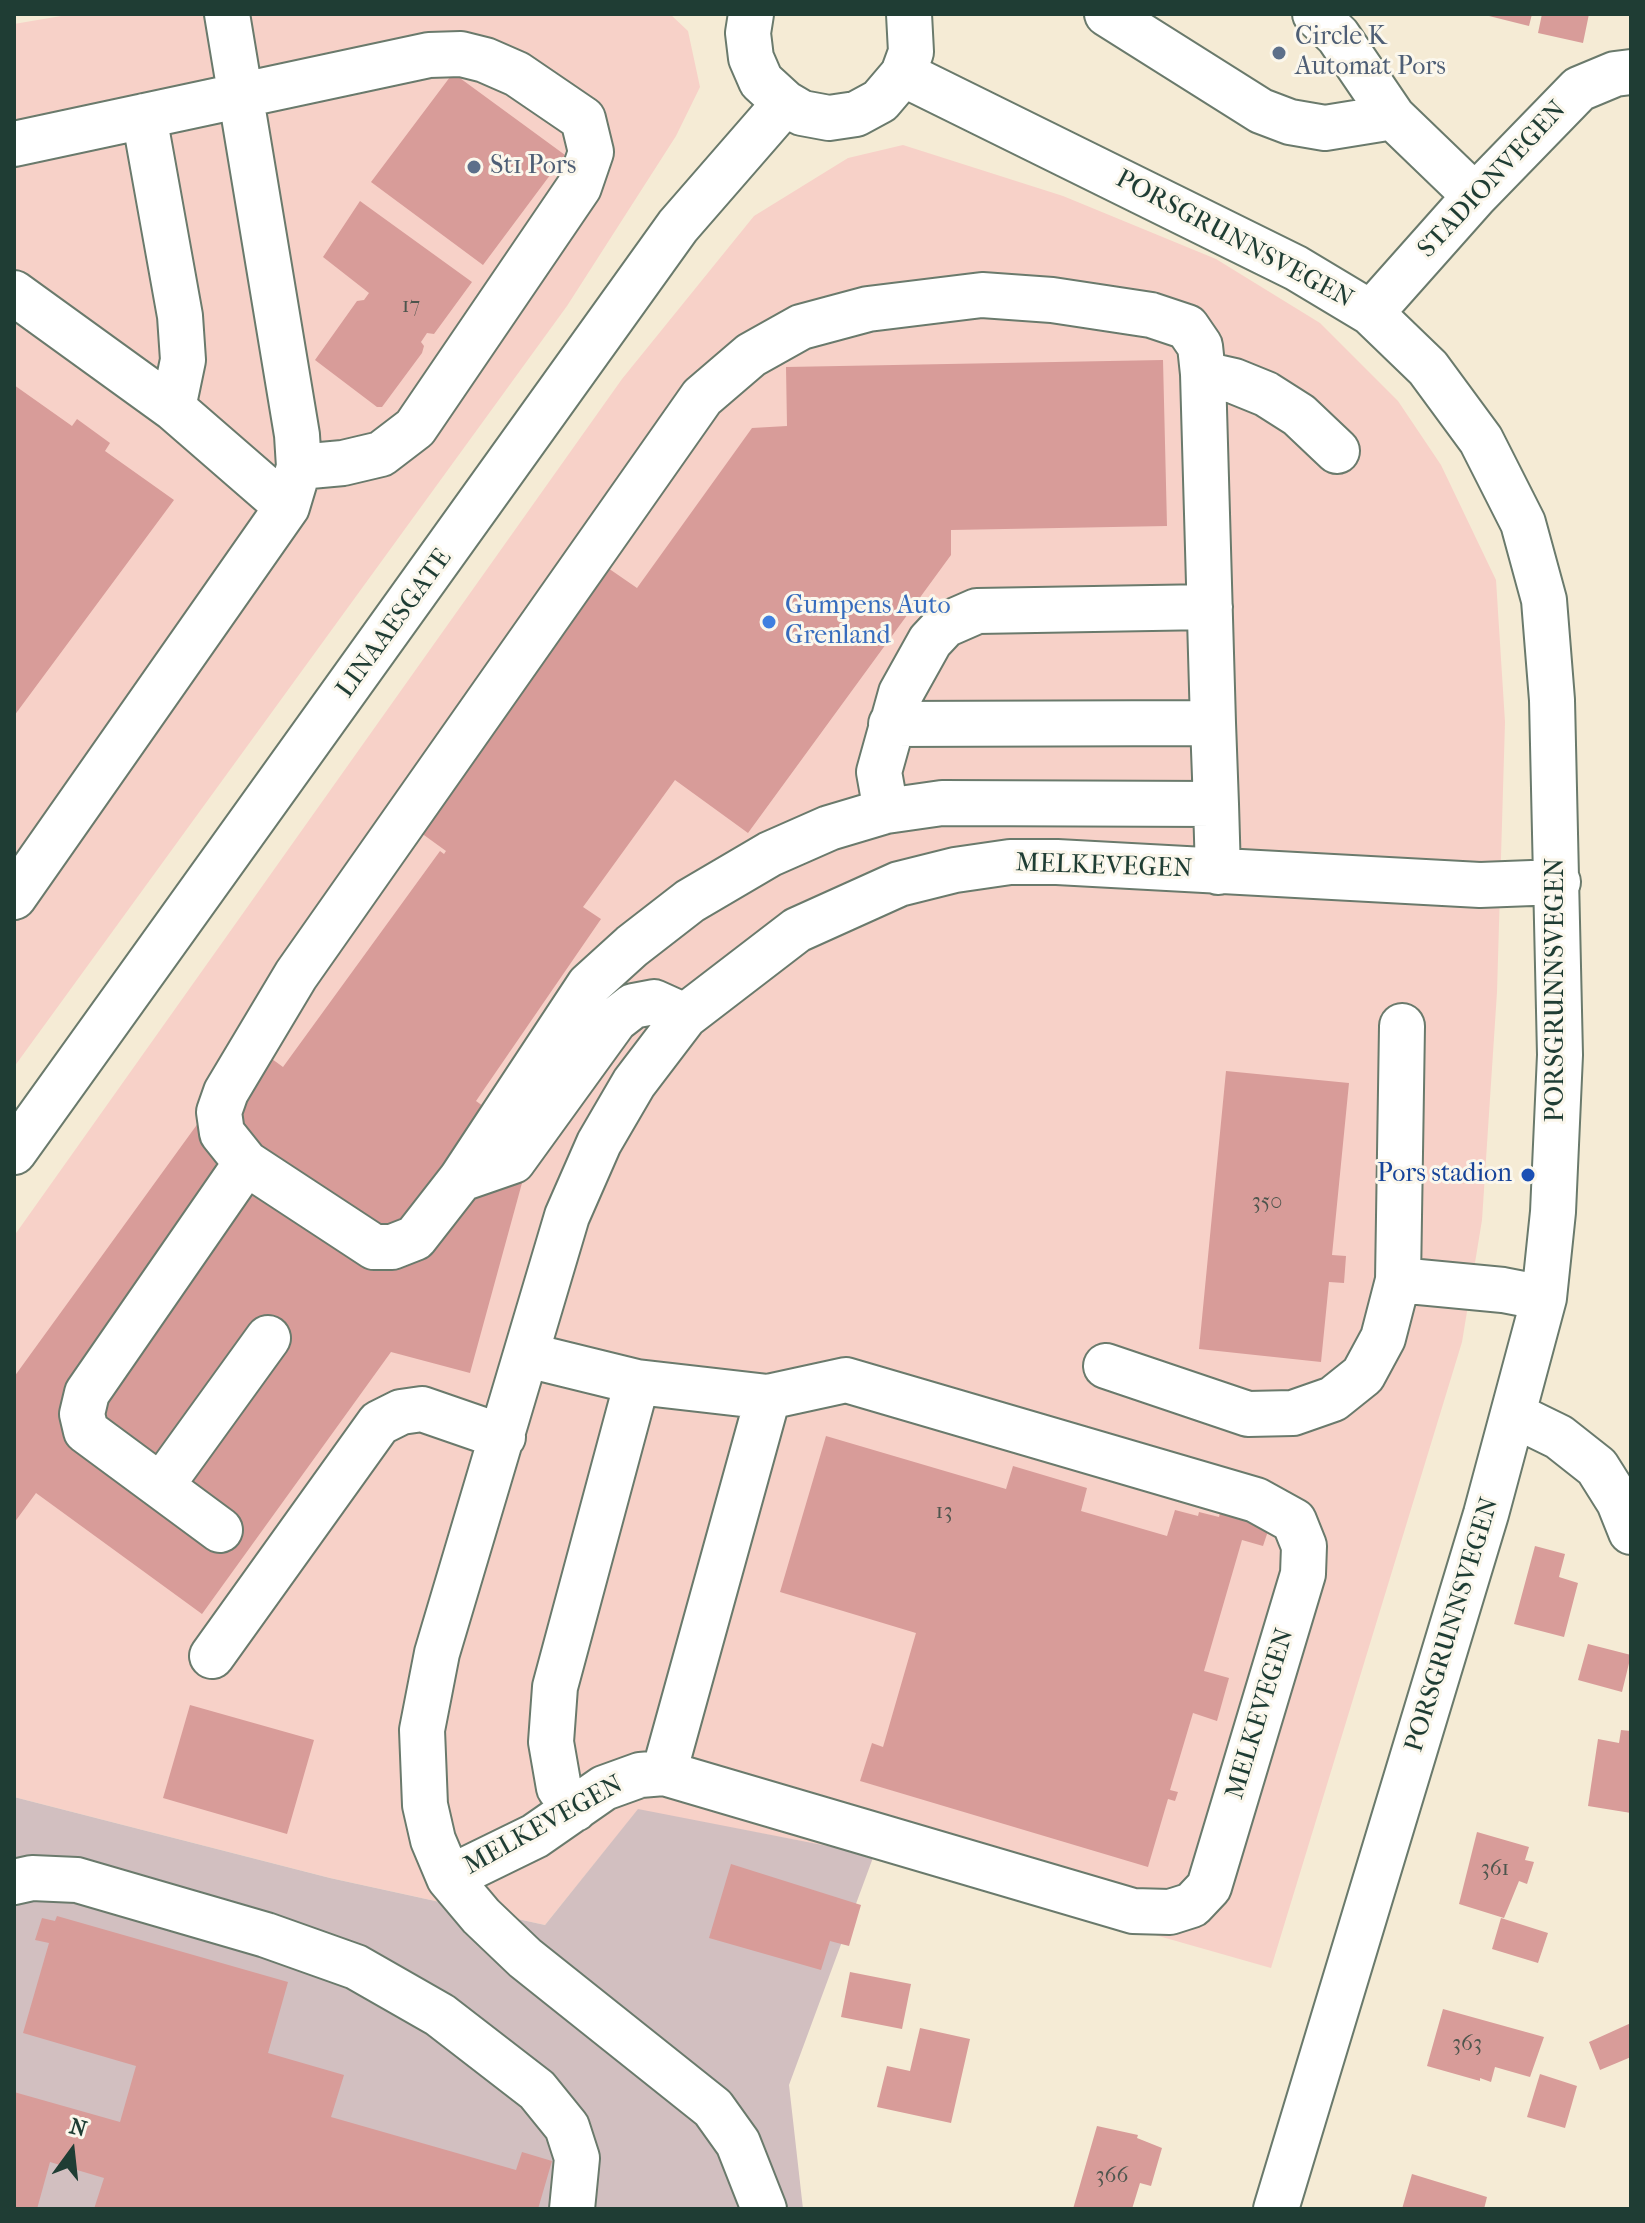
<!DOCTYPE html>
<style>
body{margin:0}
#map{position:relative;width:1645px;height:2223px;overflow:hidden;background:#f5ebd5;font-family:"IM FELL French Canon",serif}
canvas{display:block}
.frame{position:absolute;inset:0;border:16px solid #1f3d34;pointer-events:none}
.north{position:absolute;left:32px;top:2111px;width:80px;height:80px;-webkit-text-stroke:6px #fbf7ec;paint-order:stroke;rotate:15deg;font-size:22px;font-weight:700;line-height:32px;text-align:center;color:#1f3d34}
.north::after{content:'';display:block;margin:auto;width:28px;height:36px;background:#1f3d34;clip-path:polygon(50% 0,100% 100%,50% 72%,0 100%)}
</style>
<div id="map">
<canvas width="1645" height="2223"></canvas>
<div class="frame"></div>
<div class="north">N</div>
</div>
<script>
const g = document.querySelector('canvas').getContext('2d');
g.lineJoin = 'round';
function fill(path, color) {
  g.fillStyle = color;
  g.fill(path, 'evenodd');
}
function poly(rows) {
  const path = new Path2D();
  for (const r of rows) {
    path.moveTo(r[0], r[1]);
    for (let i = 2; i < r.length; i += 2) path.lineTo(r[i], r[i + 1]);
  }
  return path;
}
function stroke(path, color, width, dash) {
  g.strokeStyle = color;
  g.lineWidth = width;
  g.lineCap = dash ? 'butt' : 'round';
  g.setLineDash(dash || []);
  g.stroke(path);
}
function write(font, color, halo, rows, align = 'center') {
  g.font = font + ' "IM FELL French Canon",serif';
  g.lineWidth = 6;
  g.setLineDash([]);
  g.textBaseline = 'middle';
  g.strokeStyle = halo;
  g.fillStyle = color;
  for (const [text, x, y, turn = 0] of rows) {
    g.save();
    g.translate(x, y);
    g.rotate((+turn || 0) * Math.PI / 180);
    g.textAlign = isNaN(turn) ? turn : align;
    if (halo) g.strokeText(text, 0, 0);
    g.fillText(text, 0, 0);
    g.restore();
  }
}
fill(poly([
 [73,14,670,14,688,31,700,87,676,136,567,306,14,1067,14,24],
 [903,145,1063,196,1216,259,1320,323,1398,401,1441,465,1496,580,1505,722,1497,992,1482,1220,1462,1342,1271,1968,874,1855,638,1810,545,1925,330,1878,14,1797,14,1236,622,379,754,216,848,158]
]), '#f7d1c8');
fill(poly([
 [14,1797,330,1878,545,1925,638,1809,874,1855,789,2085,803,2209,14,2209]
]), '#d2bfc0');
fill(poly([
 [1481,14,1532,14,1529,26],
 [1542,14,1589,14,1583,43,1538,33],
 [453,73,565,155,483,265,371,182],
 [360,201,472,282,434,334,427,333,421,342,424,346,422,353,382,407,377,407,315,360,357,301,364,300,369,293,323,257],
 [1163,360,1167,526,951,530,951,555,748,833,675,780,583,907,601,919,476,1101,542,1148,525,1172,470,1373,391,1352,202,1614,36,1493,14,1523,14,1377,254,1046,283,1067,440,851,444,854,446,851,417,830,608,568,637,588,752,428,787,426,786,367],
 [14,385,72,426,77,419,110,443,105,451,174,500,14,716],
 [1226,1071,1349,1083,1332,1255,1346,1256,1344,1283,1329,1282,1321,1362,1199,1349],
 [826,1436,1006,1489,1013,1466,1087,1488,1081,1511,1167,1536,1175,1510,1198,1516,1199,1512,1219,1517,1220,1513,1269,1528,1263,1546,1242,1540,1204,1671,1229,1678,1217,1721,1193,1713,1170,1790,1178,1792,1175,1801,1168,1799,1148,1867,860,1781,872,1743,883,1747,916,1633,780,1592],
 [1535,1546,1565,1554,1559,1577,1578,1583,1564,1637,1514,1624],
 [1588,1644,1631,1655,1622,1692,1578,1680],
 [190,1705,314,1740,287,1834,163,1798],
 [1621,1730,1631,1731,1631,1813,1588,1806,1598,1739,1619,1743],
 [1477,1832,1529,1847,1525,1860,1534,1862,1527,1884,1519,1881,1504,1918,1459,1904],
 [731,1864,861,1905,849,1946,830,1941,821,1970,709,1938],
 [57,1916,288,1982,268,2053,344,2075,331,2117,516,2170,522,2152,552,2161,538,2209,94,2209,104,2178,50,2162,37,2209,14,2209,14,2092,120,2122,136,2066,23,2033,49,1943,35,1940,42,1918,55,1921],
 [1501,1918,1548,1933,1538,1963,1492,1949],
 [850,1972,911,1984,902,2029,841,2017],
 [1443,2009,1544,2037,1530,2077,1495,2067,1491,2082,1480,2078,1480,2081,1427,2066],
 [1631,2023,1631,2057,1600,2070,1589,2042],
 [920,2028,970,2039,951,2123,877,2107,887,2066,910,2071],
 [1540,2074,1577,2086,1565,2128,1527,2117],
 [1097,2126,1138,2135,1137,2138,1162,2148,1151,2186,1140,2183,1132,2209,1073,2209],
 [1412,2174,1487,2197,1484,2209,1402,2209]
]), '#d89c99');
const minor = poly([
 [1107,14,1261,111,1290,122,1325,128,1393,117],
 [1315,14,1338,36,1393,117,1475,196],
 [903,74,1296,268,1371,313,1428,368,1481,440,1523,523,1544,600,1552,700,1560,1055,1553,1212,1544,1298,1486,1514,1276,2209],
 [144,116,180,316,183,360,173,408],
 [14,144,429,55,461,54,485,60,517,74,583,119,591,152,579,187,415,428,381,454,343,463,299,467],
 [14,293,173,408,287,507],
 [1371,313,1475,196,1579,89,1615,74,1631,72],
 [1203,374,1234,381,1266,394,1299,415,1337,451],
 [891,724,1213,723],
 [1216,804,942,803,886,811,829,828,770,854,690,901,632,946,589,985,461,1179,415,1238,392,1247,374,1247,246,1163,222,1133,219,1112,226,1092,296,975,702,397,751,355,801,327,868,309,982,295,1052,300,1151,315,1187,327,1200,346,1203,374,1213,723,1216,804,1218,872],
 [886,811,879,772,901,693,930,641,945,625,977,611,1210,607],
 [14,897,287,507,299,467,297,435,227,14],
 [461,1179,513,1161,615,1020,633,1006,654,1002,685,1016],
 [1398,1280,1503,1290,1544,1298],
 [1106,1366,1248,1414,1293,1413,1333,1399,1363,1375,1383,1338,1398,1280,1402,1026],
 [1514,1415,1559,1437,1597,1467,1619,1502,1631,1532],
 [161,1486,268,1338],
 [220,1530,86,1431,82,1414,87,1393,246,1163],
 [212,1656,379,1423,401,1412,422,1409,503,1437],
 [664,1773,768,1397],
 [575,1809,559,1788,551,1742,555,1687,637,1382],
 [449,1878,535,1836,604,1788,640,1775,664,1773,1133,1911,1170,1912,1192,1905,1209,1887,1303,1574,1304,1546,1294,1521,1256,1500,846,1380,768,1397,637,1382,527,1355],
 [14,1882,32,1878,77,1880,266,1935,356,1967,440,2015,537,2090,567,2127,577,2158,572,2209],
 [764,2209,738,2143,713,2108,525,1958,481,1916,449,1878,433,1840,425,1805,422,1730,437,1653,567,1216,599,1143,634,1083,685,1016,797,930,899,884,955,870,1010,862,1057,862,1480,885,1558,882]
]);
const highway = poly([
 [751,14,748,33,751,58,761,81,785,103,802,113,829,118,856,114,880,101,903,74,911,52,909,14],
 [14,1152,678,226,785,103]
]);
stroke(minor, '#6a7a6c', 48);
stroke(highway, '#6a7a6c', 48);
stroke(minor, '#fff', 44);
stroke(highway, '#fff', 44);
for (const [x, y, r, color] of [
 [1279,53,8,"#5c6f8a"],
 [474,167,8,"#5c6f8a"],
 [769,622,8,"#3f7fe0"],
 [1528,1175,8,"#1a4fb4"]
]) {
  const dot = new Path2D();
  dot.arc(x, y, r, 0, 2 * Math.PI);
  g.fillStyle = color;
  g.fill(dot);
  stroke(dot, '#fbf7ec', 3);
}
write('22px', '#4d554d', null, [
 ["17",411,307],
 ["350",1267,1203],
 ["13",944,1513],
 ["361",1495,1870],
 ["363",1467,2045],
 ["366",1112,2177]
]);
write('26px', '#4e5e75', '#fbf7ec', [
 ["Circle K",1295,38],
 ["Automat Pors",1295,68],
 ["St1 Pors",490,167]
], 'left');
write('26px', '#1f3d34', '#fbf7ec', [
 ["STADIONVEGEN",1493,180,-47],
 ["PORSGRUNNSVEGEN",1234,240,28],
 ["LINAAESGATE",395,624,-54],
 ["MELKEVEGEN",1104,867,2],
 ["PORSGRUNNSVEGEN",1557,990,-90],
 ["PORSGRUNNSVEGEN",1453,1625,-73],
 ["MELKEVEGEN",1261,1714,-73],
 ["MELKEVEGEN",544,1826,-29]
]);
write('26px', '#366cbe', '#fbf7ec', [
 ["Gumpens Auto",785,607],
 ["Grenland",785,637]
], 'left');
write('26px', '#164399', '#fbf7ec', [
 ["Pors stadion",1512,1175]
], 'right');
</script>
